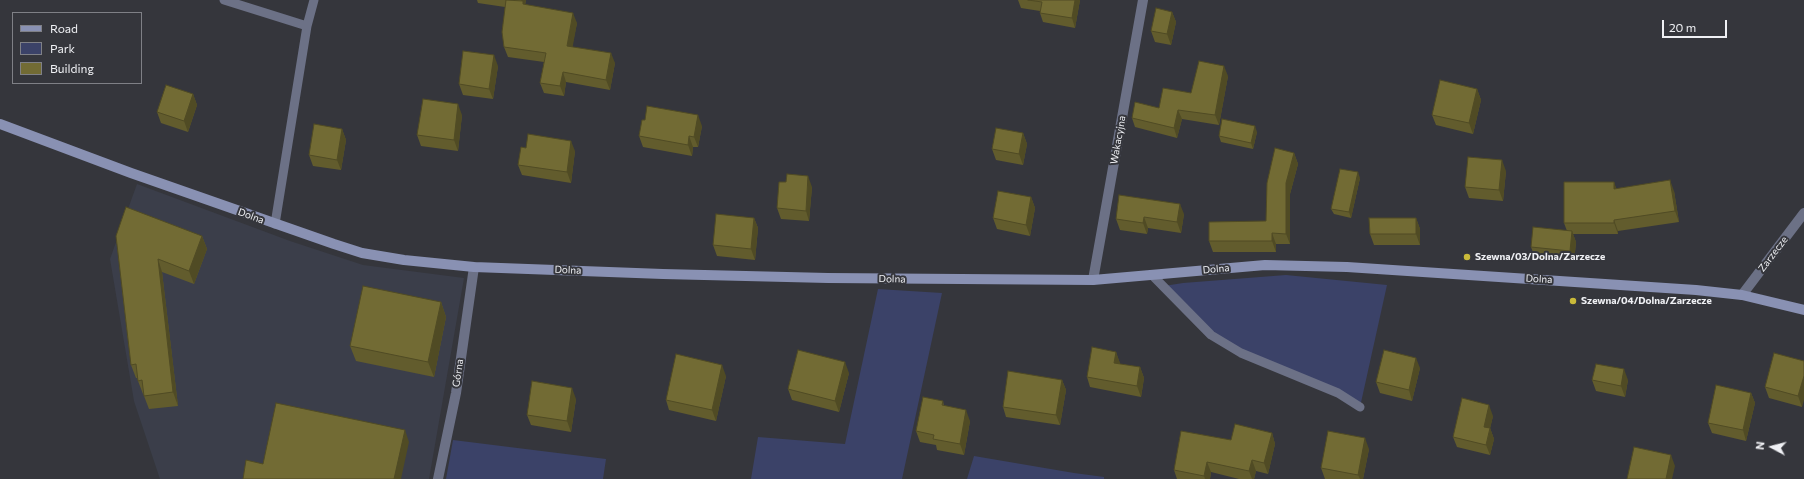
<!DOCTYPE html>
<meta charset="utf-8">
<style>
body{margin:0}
#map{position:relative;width:1804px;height:479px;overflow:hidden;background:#35363c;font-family:Commissioner,sans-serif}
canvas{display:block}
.legend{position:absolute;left:12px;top:12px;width:130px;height:72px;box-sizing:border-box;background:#35363c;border:1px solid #7f8086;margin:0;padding:5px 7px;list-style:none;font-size:12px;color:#eff0f4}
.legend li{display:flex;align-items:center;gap:8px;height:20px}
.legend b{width:20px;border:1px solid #7f8086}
.north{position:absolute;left:1752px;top:427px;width:40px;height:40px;-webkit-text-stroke:3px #35363c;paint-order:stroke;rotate:277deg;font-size:11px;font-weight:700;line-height:16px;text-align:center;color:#eff0f4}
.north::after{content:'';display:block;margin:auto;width:14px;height:18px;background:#eff0f4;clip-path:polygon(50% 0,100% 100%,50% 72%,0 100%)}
.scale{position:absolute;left:1662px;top:20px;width:65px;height:18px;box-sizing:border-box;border:2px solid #eff0f4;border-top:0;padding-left:5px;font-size:12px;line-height:14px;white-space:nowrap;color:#eff0f4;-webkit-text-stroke:3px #35363c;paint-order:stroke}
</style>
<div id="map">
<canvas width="1804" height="479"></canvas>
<ul class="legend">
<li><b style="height:5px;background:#8991b3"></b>Road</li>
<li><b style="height:11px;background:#3b4268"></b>Park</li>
<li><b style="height:11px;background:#726b34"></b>Building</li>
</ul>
<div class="north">N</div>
<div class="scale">20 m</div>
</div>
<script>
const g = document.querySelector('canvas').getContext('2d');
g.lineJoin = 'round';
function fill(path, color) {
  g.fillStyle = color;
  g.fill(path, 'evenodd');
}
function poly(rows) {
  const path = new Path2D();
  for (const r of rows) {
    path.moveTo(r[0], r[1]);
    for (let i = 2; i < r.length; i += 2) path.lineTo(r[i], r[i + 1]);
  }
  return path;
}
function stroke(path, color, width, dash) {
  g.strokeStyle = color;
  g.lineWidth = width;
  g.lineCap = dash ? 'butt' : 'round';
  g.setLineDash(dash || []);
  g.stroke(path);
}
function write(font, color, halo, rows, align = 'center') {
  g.font = font + ' Commissioner,sans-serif';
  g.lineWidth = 4;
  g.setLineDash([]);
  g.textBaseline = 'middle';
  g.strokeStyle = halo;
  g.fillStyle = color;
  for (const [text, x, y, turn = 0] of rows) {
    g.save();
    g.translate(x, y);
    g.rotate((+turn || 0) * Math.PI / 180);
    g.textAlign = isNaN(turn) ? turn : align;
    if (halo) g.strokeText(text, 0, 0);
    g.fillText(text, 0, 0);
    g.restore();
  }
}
fill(poly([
 [137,184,290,241,363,265,464,278,429,479,160,479,134,401,110,259]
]), '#3b3e4a');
fill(poly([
 [1286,275,1387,285,1360,407,1211,335,1164,286,1183,283],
 [878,289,942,293,902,479,751,479,758,437,845,444],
 [453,440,606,459,603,479,446,479],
 [974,456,1074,473,1104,477,1104,479,967,479]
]), '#3b4268');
stroke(poly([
 [224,0,307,26,275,224],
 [307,26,314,0],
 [1153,276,1211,335,1241,353,1338,393,1360,407]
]), '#6c7186', 9);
stroke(poly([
 [1093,280,1143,0],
 [1742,295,1804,213],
 [438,479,456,393,474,267]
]), '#6c7186', 10);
stroke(poly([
 [0,124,131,173,334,244,362,253,404,260,474,267,663,274,828,278,1093,280,1265,265,1347,267,1696,290,1742,295,1804,310]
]), '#8991b3', 10);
fill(poly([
 [477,0,526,0,525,5,577,23,572,47,615,63,610,90,566,82,564,96,544,93,540,83,544,62,508,57,504,47,505,7,478,3],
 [1018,0,1080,0,1075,28,1043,22,1040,13,1040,11,1021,8],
 [1172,12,1176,22,1171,45,1155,42,1151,31],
 [498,66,493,99,463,95,459,84],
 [1228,76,1219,125,1182,119,1177,138,1135,127,1132,118,1159,108],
 [1477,89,1481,100,1473,134,1436,125,1432,115],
 [193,94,197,105,188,132,161,123,157,112],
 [462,115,458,151,421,146,417,135],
 [645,120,702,126,698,147,693,147,692,156,643,147,639,136],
 [342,129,346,140,341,170,313,166,309,155],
 [1257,132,1253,149,1221,142,1219,136],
 [1023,133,1027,144,1023,165,996,160,992,149],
 [526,148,575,151,571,183,522,175,518,165],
 [1294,153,1298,164,1290,194,1290,244,1276,244,1276,252,1213,252,1209,241,1266,221],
 [1506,171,1503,201,1469,198,1465,187],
 [1360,178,1351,218,1334,214,1331,209],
 [786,182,812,187,809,221,781,219,777,208],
 [1614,182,1616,189,1674,191,1679,222,1618,231,1618,234,1573,234,1576,242,1574,262,1535,258,1531,247,1567,231,1564,223],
 [1031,197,1035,208,1030,236,997,229,993,218],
 [1184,214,1181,233,1148,228,1147,234,1120,230,1116,219],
 [754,218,758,228,755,260,717,256,713,245],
 [1416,218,1420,229,1420,245,1374,245,1370,234],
 [116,236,202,236,207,249,194,284,162,272,178,406,149,409,144,396,144,394,143,394,138,381,138,378,136,378,131,365],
 [441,302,446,317,434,377,356,361,350,346],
 [1116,352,1120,364,1140,367,1144,378,1141,397,1090,387,1087,377],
 [1804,361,1802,407,1769,398,1765,387],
 [1420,368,1412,401,1380,393,1376,382],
 [849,373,839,412,792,400,788,389],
 [726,376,716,421,669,410,666,400],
 [1062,380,1066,390,1060,425,1006,417,1003,407],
 [1592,380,1628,380,1625,397,1596,391],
 [1751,393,1755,403,1746,441,1712,433,1708,423],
 [576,399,571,432,531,425,527,415],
 [943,401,944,406,970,421,964,455,937,450,936,445,920,442,916,431],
 [1493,416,1490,428,1494,439,1490,455,1457,447,1453,437],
 [1272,433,1275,444,1268,474,1256,471,1254,479,1239,479,1211,472,1210,479,1177,479,1174,470,1231,440],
 [1369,449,1363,479,1325,479,1321,468]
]), '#625c2d');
fill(poly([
 [521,0,526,0,525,5,526,14],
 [1075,0,1080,0,1075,28,1072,18],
 [1172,12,1176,22,1171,45,1167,34],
 [573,13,577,23,571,56,567,46],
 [611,53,615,63,610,90,606,80],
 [494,55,498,66,493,99,489,89],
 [1224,66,1228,76,1219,125,1215,115],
 [563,72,566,82,564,96,560,86],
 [1477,89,1481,100,1473,134,1469,123],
 [193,94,197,105,188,132,184,121],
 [458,104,462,115,458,151,454,140],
 [1178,110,1182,119,1177,138,1174,128],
 [698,115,702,126,698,147,694,137],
 [1255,126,1257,132,1253,149,1251,143],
 [342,129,346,140,341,170,337,160],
 [1023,133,1027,144,1023,165,1019,154],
 [689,136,693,147,692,156,688,145],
 [571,141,575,151,571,183,567,172],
 [1294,153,1298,164,1290,194,1290,244,1286,234,1286,183],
 [1502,160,1506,171,1503,201,1499,190],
 [1358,172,1360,178,1351,218,1349,212],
 [808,176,812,187,809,221,806,211],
 [1670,180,1674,191,1679,222,1675,211],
 [1614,182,1618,193,1614,189],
 [1031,197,1035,208,1030,236,1026,225],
 [1180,204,1184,214,1181,233,1177,222],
 [1144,217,1148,228,1147,234,1143,223],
 [754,218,758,228,755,260,751,249],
 [1416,218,1420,229,1420,245,1416,234],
 [1614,220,1618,231,1618,234,1614,223],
 [1572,231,1576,242,1574,262,1570,251],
 [1272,233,1276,244,1276,252,1272,241],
 [202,236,207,249,194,284,189,271],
 [158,259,162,272,178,406,173,392],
 [441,302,446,317,434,377,428,362],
 [1116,352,1120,363,1118,373,1114,363],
 [1416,358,1420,368,1412,401,1409,390],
 [845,362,849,373,839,412,835,401],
 [722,365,726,376,716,421,712,410],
 [1140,367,1144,378,1141,397,1137,386],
 [1624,369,1628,380,1625,397,1621,386],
 [1804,376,1804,400,1802,407,1798,396],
 [1062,380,1066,390,1060,425,1056,415],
 [572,388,576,399,571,432,567,421],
 [1751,393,1755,403,1746,441,1743,430],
 [1489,405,1493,416,1488,438,1484,427],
 [966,410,970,421,964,455,960,444],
 [1490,428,1494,439,1490,455,1486,445],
 [405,430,409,442,401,479,394,479],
 [1272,433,1275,444,1268,474,1264,463],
 [1365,438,1369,449,1363,479,1360,479,1358,475],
 [1671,455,1675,466,1672,479,1666,479],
 [1252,460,1256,471,1254,479,1252,479,1249,471],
 [1207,462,1211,472,1210,479,1205,479,1204,476]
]), '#504b24');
const building = poly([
 [506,0,523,1,523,4,573,13,567,46,611,53,606,80,563,72,560,86,540,83,546,53,504,47,502,32,506,0],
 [1028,0,1075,0,1072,18,1040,13,1042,2,1028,0],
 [1156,8,1172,12,1167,34,1151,31,1156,8],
 [463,51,494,55,489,89,459,84,463,51],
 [1199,61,1224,66,1215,115,1178,110,1174,128,1132,118,1135,102,1159,108,1163,88,1191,93,1199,61],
 [1440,80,1477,89,1469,123,1432,115,1440,80],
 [166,85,193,94,184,121,157,112,166,85],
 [423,99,458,104,454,140,417,135,423,99],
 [647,106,698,115,694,137,689,136,688,145,639,136,642,120,645,120,647,106],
 [1222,119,1255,126,1251,143,1219,136,1222,119],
 [314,124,342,129,337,160,309,155,314,124],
 [996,128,1023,133,1019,154,992,149,996,128],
 [528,134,571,141,567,172,518,165,521,147,526,148,528,134],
 [1275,148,1294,153,1286,183,1286,234,1272,233,1272,241,1209,241,1209,222,1266,221,1267,183,1275,148],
 [1468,157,1502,160,1499,190,1465,187,1468,157],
 [1340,169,1358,172,1349,212,1331,209,1340,169],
 [787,174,808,176,806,211,777,208,779,182,786,182,787,174],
 [1670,180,1675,211,1614,220,1614,223,1564,223,1564,182,1614,182,1614,189,1670,180],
 [998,191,1031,197,1026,225,993,218,998,191],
 [1119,195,1180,204,1177,222,1144,217,1143,223,1116,219,1119,195],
 [126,207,202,236,189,271,158,259,173,392,144,396,142,380,138,381,136,364,131,365,116,236,126,207],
 [716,214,754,218,751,249,713,245,716,214],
 [1369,218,1416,218,1416,234,1370,234,1369,218],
 [1533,227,1572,231,1570,251,1531,247,1533,227],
 [363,286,441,302,428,362,350,346,363,286],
 [1092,347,1116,352,1114,363,1140,367,1137,386,1087,377,1092,347],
 [798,350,845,362,835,401,788,389,798,350],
 [1384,350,1416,358,1409,390,1376,382,1384,350],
 [1774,353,1804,361,1804,376,1798,396,1765,387,1774,353],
 [676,354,722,365,712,410,666,400,676,354],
 [1596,364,1624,369,1621,386,1592,380,1596,364],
 [1008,371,1062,380,1056,415,1003,407,1008,371],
 [532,381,572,388,567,421,527,415,532,381],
 [1716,385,1751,393,1743,430,1708,423,1716,385],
 [923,397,943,401,942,405,966,410,960,444,933,439,934,435,916,431,923,397],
 [1462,398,1489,405,1484,427,1490,428,1486,445,1453,437,1462,398],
 [276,403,405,430,394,479,243,479,246,460,263,464,276,403],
 [1235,424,1272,433,1264,463,1252,460,1249,471,1207,462,1204,476,1174,470,1181,431,1231,440,1235,424],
 [1328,431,1365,438,1358,475,1321,468,1328,431],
 [1634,447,1671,455,1666,479,1627,479,1634,447]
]);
fill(building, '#726b34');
stroke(building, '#504b24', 1);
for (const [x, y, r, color] of [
 [1467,257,4,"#caba3a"],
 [1573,301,4,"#caba3a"]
]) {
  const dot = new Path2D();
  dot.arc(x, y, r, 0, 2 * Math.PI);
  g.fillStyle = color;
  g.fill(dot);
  stroke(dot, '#35363c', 1.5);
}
write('10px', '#eff0f4', '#35363c', [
 ["Wakacyjna",1118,140,-80],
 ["Dolna",251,216,20],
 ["Zarzecze",1773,254,-53],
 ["Dolna",1216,269,-5],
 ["Dolna",568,270,2],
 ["Dolna",892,279,1],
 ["Dolna",1539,279,3],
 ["Górna",458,373,-82]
]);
write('bold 10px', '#eff0f4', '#35363c', [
 ["Szewna/03/Dolna/Zarzecze",1475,257],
 ["Szewna/04/Dolna/Zarzecze",1581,301]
], 'left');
</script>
